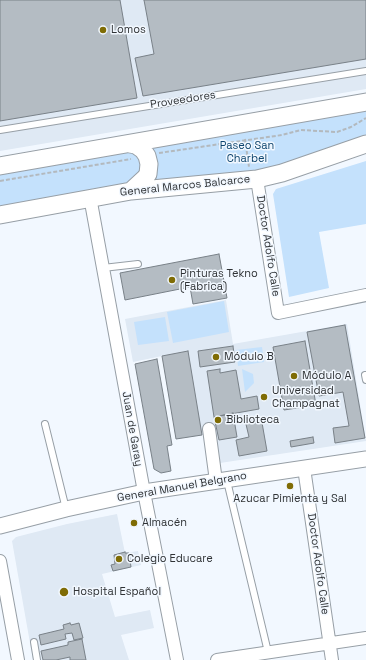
<!DOCTYPE html>
<meta charset="utf-8">
<style>
body{margin:0}
canvas{display:block;background:#f2f8ff}
</style>
<canvas width="366" height="660"></canvas>
<script>
const g = document.querySelector('canvas').getContext('2d');
g.lineJoin = 'round';
function fill(path, color) {
  g.fillStyle = color;
  g.fill(path, 'evenodd');
}
function poly(rows) {
  const path = new Path2D();
  for (const r of rows) {
    path.moveTo(r[0], r[1]);
    for (let i = 2; i < r.length; i += 2) path.lineTo(r[i], r[i + 1]);
  }
  return path;
}
function stroke(path, color, width, dash) {
  g.strokeStyle = color;
  g.lineWidth = width;
  g.lineCap = dash ? 'butt' : 'round';
  g.setLineDash(dash || []);
  g.stroke(path);
}
function write(font, color, halo, rows, align = 'center') {
  g.font = font + ' "Space Grotesk",sans-serif';
  g.lineWidth = 3;
  g.setLineDash([]);
  g.textBaseline = 'middle';
  g.strokeStyle = halo;
  g.fillStyle = color;
  for (const [text, x, y, turn = 0] of rows) {
    g.save();
    g.translate(x, y);
    g.rotate((+turn || 0) * Math.PI / 180);
    g.textAlign = isNaN(turn) ? turn : align;
    if (halo) g.strokeText(text, 0, 0);
    g.fillText(text, 0, 0);
    g.restore();
  }
}
fill(poly([
 [0,0,366,0,366,89,0,151],
 [226,300,233,344,347,324,366,441,220,463,214,433,176,439,162,356,133,362,125,319],
 [117,514,125,553,138,551,141,565,102,574,115,617,150,610,154,628,121,635,129,660,33,660,12,541,16,537,67,524]
]), '#dfe9f4');
fill(poly([
 [366,110,366,135,268,169,256,173,150,182,149,147],
 [132,150,145,166,127,185,97,188,0,207,0,172],
 [366,161,366,224,319,232,329,288,289,297,273,194,276,189],
 [224,301,229,332,173,343,167,312],
 [165,317,169,341,138,345,134,322],
 [262,347,264,362,238,366,236,350],
 [242,369,253,374,254,383,245,392]
]), '#c4e1fc');
const building = poly([
 [0,0,120,0,137,98,0,121,0,0],
 [144,0,366,0,366,59,143,96,135,58,154,54,144,0],
 [219,254,227,298,193,304,190,287,125,300,120,273,219,254],
 [345,325,365,438,335,443,333,428,349,426,343,392,319,396,307,332,345,325],
 [305,341,316,405,284,410,273,347,305,341],
 [233,346,235,362,200,367,198,351,233,346],
 [188,351,202,435,176,439,162,356,188,351],
 [157,359,172,445,167,446,171,471,161,473,154,469,135,364,157,359],
 [220,369,220,373,236,370,241,399,257,396,259,409,214,417,207,371,220,369],
 [233,413,237,437,219,440,214,417,233,413],
 [261,417,267,451,239,456,236,440,249,437,245,420,261,417],
 [313,437,314,443,291,447,290,441,313,437],
 [125,552,125,553,129,553,131,567,113,571,111,565,115,564,114,555,125,552],
 [70,623,71,625,79,623,83,638,74,640,72,633,65,634,66,639,41,645,39,635,64,629,63,625,70,623],
 [82,639,86,660,70,660,70,657,56,660,43,660,41,651,68,645,68,642,82,639]
]);
fill(building, '#b4bcc3');
stroke(building, '#798188', 1);
const service = poly([
 [0,130,366,71],
 [103,268,138,264],
 [365,375,366,380],
 [45,424,66,509],
 [227,481,268,652],
 [34,642,37,660]
]);
const minor = poly([
 [257,179,278,313,366,295],
 [90,197,144,492,177,660],
 [209,429,216,481],
 [304,468,332,660],
 [0,561,18,660],
 [217,660,366,638]
]);
const tertiary = poly([
 [0,526,66,509,144,492,366,459]
]);
const secondary = poly([
 [130,144,136,145,143,150,147,156,149,164,148,174,145,178,131,191],
 [0,166,366,102],
 [0,215,131,191,257,179,282,173,366,144]
]);
stroke(service, '#979fa6', 8);
stroke(minor, '#979fa6', 14);
stroke(tertiary, '#979fa6', 17);
stroke(secondary, '#979fa6', 19);
stroke(poly([
 [245,139,249,167],
 [159,153,282,135,301,130,337,132,351,127,366,118],
 [0,181,131,159]
]), '#b3b9be', 2, [4, 2]);
stroke(service, '#fff', 6);
stroke(minor, '#fff', 12);
stroke(tertiary, '#fff', 15);
stroke(secondary, '#fff', 17);
for (const [x, y, r, color] of [
 [103,30,4,"#7f6c05"],
 [172,280,4,"#7f6c05"],
 [216,357,4,"#7f6c05"],
 [294,376,4,"#7f6c05"],
 [264,397,4,"#7f6c05"],
 [218,420,4,"#7f6c05"],
 [290,486,4,"#7f6c05"],
 [134,523,4,"#7f6c05"],
 [119,559,4,"#7f6c05"],
 [64,592,5,"#7f6c05"]
]) {
  const dot = new Path2D();
  dot.arc(x, y, r, 0, 2 * Math.PI);
  g.fillStyle = color;
  g.fill(dot);
  stroke(dot, '#f2f8ff', 1.5);
}
write('11px', '#2f3235', '#f2f8ff', [
 ["Lomos",111,30],
 ["Pinturas Tekno",180,274],
 ["(Fabrica)",180,287],
 ["Módulo B",224,357],
 ["Módulo A",302,376],
 ["Universidad",272,391],
 ["Champagnat",272,404],
 ["Biblioteca",226,420],
 ["Azucar Pimienta y Sal",290,499,"center"],
 ["Almacén",142,523],
 ["Colegio Educare",127,559],
 ["Hospital Español",73,592]
], 'left');
write('11px', '#2f3235', '#f2f8ff', [
 ["Proveedores",183,100,-9],
 ["General Marcos Balcarce",185,186,-6],
 ["Doctor Adolfo Calle",268,246,81],
 ["Juan de Garay",132,429,80],
 ["General Manuel Belgrano",182,487,-10],
 ["Doctor Adolfo Calle",318,564,82]
]);
write('11px', '#0e456e', '#f2f8ff', [
 ["Paseo San",247,146],
 ["Charbel",247,159]
]);
</script>
